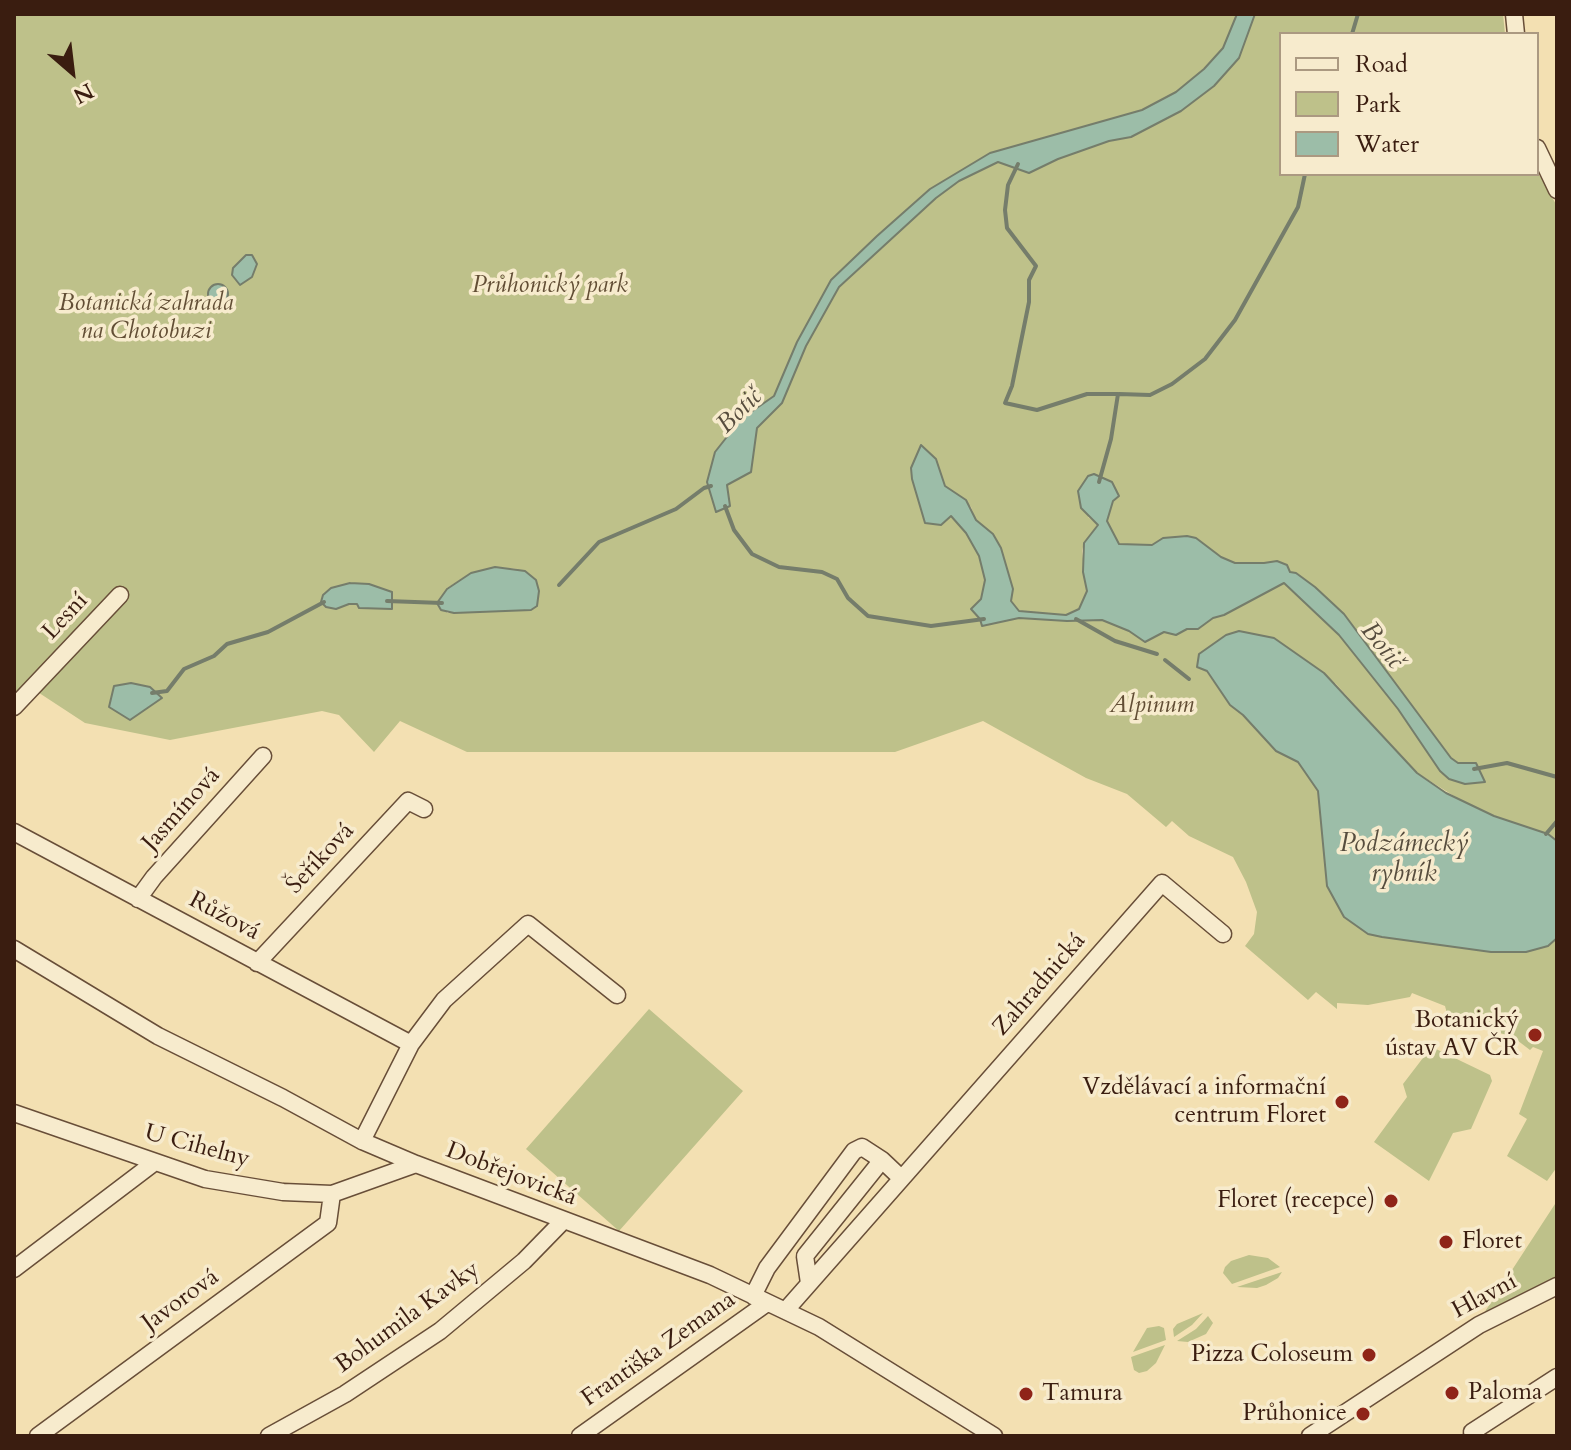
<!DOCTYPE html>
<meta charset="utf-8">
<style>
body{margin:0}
#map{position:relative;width:1571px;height:1450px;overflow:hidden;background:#f3e0b2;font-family:Cardo,serif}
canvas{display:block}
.frame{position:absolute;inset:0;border:16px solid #3a1d10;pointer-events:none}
.legend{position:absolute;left:1279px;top:32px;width:260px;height:144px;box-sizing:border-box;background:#f7ebcd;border:2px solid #ab9981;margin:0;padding:10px 14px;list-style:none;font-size:24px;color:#3a1d10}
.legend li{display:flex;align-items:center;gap:16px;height:40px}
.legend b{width:40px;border:2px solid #ab9981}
.north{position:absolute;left:32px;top:32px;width:80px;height:80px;-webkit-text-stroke:6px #f7ebcd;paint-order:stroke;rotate:152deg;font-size:22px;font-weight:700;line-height:32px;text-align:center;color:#3a1d10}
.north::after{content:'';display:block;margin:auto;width:28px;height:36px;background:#3a1d10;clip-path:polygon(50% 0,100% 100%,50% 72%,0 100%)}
</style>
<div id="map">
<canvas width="1571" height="1450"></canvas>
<div class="frame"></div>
<ul class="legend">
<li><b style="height:10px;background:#f7ebcd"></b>Road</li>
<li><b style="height:22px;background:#bec18a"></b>Park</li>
<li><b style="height:22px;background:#9cbda8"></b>Water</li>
</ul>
<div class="north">N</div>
</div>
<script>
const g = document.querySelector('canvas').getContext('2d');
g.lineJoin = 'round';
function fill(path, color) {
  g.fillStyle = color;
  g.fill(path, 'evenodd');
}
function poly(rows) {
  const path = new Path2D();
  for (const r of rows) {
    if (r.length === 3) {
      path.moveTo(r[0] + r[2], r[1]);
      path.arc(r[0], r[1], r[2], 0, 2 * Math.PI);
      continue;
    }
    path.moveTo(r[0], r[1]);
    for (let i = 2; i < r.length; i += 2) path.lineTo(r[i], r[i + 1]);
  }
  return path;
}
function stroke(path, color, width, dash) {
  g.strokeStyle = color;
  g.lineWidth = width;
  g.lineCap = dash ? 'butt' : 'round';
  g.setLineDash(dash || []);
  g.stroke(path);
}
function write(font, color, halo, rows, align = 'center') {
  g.font = font + ' Cardo,serif';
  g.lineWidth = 7;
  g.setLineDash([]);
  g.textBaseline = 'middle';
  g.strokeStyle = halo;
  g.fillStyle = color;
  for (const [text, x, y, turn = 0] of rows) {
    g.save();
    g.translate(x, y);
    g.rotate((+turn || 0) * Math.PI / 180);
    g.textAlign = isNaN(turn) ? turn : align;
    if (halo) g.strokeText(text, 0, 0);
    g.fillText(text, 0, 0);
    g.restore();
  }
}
fill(poly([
 [14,14,1503,14,1505,34,1281,34,1281,174,1537,174,1537,171,1557,206,1557,841,1548,834,1494,816,1462,801,1417,773,1336,684,1274,638,1239,631,1226,635,1204,668,1230,705,1243,715,1276,751,1298,761,1318,791,1327,886,1382,937,1491,952,1526,952,1548,946,1557,938,1557,1167,1547,1181,1507,1156,1527,1119,1519,1114,1543,1051,1533,1047,1530,1050,1513,1037,1448,1017,1445,1006,1412,993,1410,997,1368,1005,1337,1003,1337,1009,1316,992,1308,1000,1245,946,1254,934,1257,912,1246,882,1233,857,1189,836,1172,821,1166,827,1127,794,1086,778,983,721,895,752,467,752,400,721,374,752,339,715,322,711,170,740,85,723,27,685,14,697],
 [936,459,945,486,971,507,976,520,993,534,1001,548,1013,589,1011,601,1019,611,980,619,971,609,981,599,985,580,979,556,966,533,951,516,925,523,922,508],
 [1112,501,1107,521,1119,544,1153,545,1163,538,1196,538,1221,557,1235,563,1264,564,1277,561,1290,572,1296,573,1344,614,1451,758,1458,763,1440,771,1398,709,1339,635,1284,583,1224,615,1213,618,1198,629,1187,629,1176,635,1164,632,1145,642,1129,631,1102,620,1084,619,1079,609,1087,591,1082,551,1084,543,1098,525,1088,517],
 [495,567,518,569,531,610,447,613,447,588,471,573],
 [392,592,392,609,359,608,357,604,349,604],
 [649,1009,743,1091,619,1231,526,1149],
 [1436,1049,1490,1075,1492,1081,1471,1129,1453,1133,1429,1181,1374,1142,1407,1097,1403,1084,1426,1054],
 [1555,1204,1557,1281,1484,1313],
 [1249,1255,1268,1258,1280,1267,1232,1284,1223,1273,1225,1267,1231,1261],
 [1282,1272,1278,1278,1266,1285,1257,1288,1237,1287],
 [1203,1313,1192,1325,1174,1337,1173,1329,1177,1324],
 [1208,1316,1213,1323,1206,1334,1188,1342,1177,1341,1196,1329],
 [1159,1326,1164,1328,1166,1340,1133,1352,1147,1328],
 [1165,1345,1156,1363,1147,1371,1139,1373,1134,1370,1131,1357]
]), '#bec18a');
const water = poly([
 [1237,14,1255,14,1239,58,1214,86,1181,111,1131,137,1109,141,1058,159,1029,173,998,162,959,181,936,198,839,287,806,346,782,403,757,428,751,472,727,485,730,506,716,512,707,482,715,452,741,419,774,396,797,342,831,280,877,236,930,189,990,153,1142,110,1176,92,1204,69,1223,48,1237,14],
 [246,255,252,255,257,264,252,277,240,285,232,275,233,268,246,255],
 [218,294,10],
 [921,445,936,459,945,486,966,500,976,520,993,534,1001,548,1013,589,1011,601,1019,611,1066,615,1079,609,1087,591,1083,572,1084,543,1098,525,1081,508,1078,491,1088,476,1094,474,1112,482,1119,496,1113,501,1107,521,1119,544,1152,545,1163,538,1187,536,1196,538,1221,557,1235,563,1264,563,1277,561,1287,565,1290,572,1296,573,1315,587,1344,614,1451,758,1458,763,1476,763,1485,782,1465,784,1449,779,1440,771,1398,709,1339,635,1284,583,1224,615,1213,618,1198,629,1187,629,1176,635,1164,632,1145,642,1129,631,1102,620,1067,621,1019,618,982,626,980,619,971,609,981,599,985,580,979,556,966,533,951,516,941,525,925,523,912,479,911,468,921,445],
 [495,567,525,571,536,580,539,591,537,606,531,610,454,613,441,610,437,603,447,589,471,573,495,567],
 [350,583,369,584,392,592,392,609,359,608,357,604,349,604,336,609,326,607,321,602,323,595,331,588,350,583],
 [1239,631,1274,638,1324,673,1417,773,1446,793,1494,816,1548,834,1557,841,1557,938,1548,946,1526,952,1491,952,1382,937,1368,934,1344,917,1327,886,1318,791,1298,762,1276,751,1243,715,1230,705,1207,671,1197,667,1199,654,1226,635,1239,631],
 [131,683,150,687,162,698,130,720,109,707,114,686,131,683]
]);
fill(water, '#9cbda8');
stroke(water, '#757d6b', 2);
stroke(poly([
 [1352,34,1358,14],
 [1018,164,1008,185,1005,210,1007,228,1036,266,1029,280,1029,302,1012,386,1005,403,1037,410,1087,394,1118,394,1111,439,1099,482],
 [1119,394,1150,395,1172,384,1205,359,1235,320,1298,207,1305,174],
 [725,506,734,530,752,554,779,567,822,572,837,579,848,598,868,616,931,626,984,619],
 [559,585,599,542,676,509,704,488,711,486],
 [387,601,442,603],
 [1076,619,1115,641,1157,654],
 [1165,660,1189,679],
 [152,693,167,691,184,669,214,656,227,644,268,632,324,602],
 [1474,769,1507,763,1557,777],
 [1546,834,1557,821]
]), '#757d6b', 4);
const minor = poly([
 [1514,14,1516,34],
 [1537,148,1557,190],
 [14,707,120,595],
 [14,832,411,1044],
 [138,899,154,877,263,756],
 [14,949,158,1036,283,1098,362,1141,416,1164,710,1275,819,1327,994,1436],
 [257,963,408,801,424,809],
 [14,1113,205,1179,283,1192,332,1194,416,1164],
 [362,1141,411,1044,444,1000,528,924,617,995],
 [14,1269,155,1162],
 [809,1283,805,1256,882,1160],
 [753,1296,767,1268,854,1151,862,1147,882,1160,901,1178],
 [786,1310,1162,883,1223,934],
 [1472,1432,1557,1377],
 [38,1436,328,1223,332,1194],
 [269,1436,345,1394,440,1331,524,1261,563,1221],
 [580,1436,767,1303],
 [1310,1436,1479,1325,1557,1286]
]);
stroke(minor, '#684e38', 19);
stroke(minor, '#f7ebcd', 16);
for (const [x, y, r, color] of [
 [1535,1035,8,"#8f2418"],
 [1342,1102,8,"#8f2418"],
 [1391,1201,8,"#8f2418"],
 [1446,1242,8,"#8f2418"],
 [1369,1355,8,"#8f2418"],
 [1452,1393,8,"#8f2418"],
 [1026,1394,8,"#8f2418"],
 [1363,1414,8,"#8f2418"]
]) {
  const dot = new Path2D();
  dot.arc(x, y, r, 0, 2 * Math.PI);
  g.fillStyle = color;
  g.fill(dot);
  stroke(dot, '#f7ebcd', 3);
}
write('italic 24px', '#624e35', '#f7ebcd', [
 ["Průhonický park",550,286],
 ["Botanická zahrada",146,304],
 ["na Chotobuzi",146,332],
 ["Alpinum",1152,706]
]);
write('24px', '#3a1d10', '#f7ebcd', [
 ["Lesní",66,617,-47],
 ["Jasmínová",182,810,-48],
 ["Šeříková",321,859,-47],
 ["Růžová",224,917,28],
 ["Zahradnická",1040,985,-49],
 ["U Cihelny",197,1147,15],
 ["Dobřejovická",511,1175,21],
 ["Hlavní",1485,1297,-28],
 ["Javorová",181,1301,-36],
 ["Bohumila Kavky",408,1318,-36],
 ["Františka Zemana",659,1350,-35]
]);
write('24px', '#3a1d10', '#f7ebcd', [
 ["Botanický",1519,1021],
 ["ústav AV ČR",1519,1049],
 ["Vzdělávací a informační",1326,1088],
 ["centrum Floret",1326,1116],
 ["Floret (recepce)",1375,1201],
 ["Floret",1462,1242,"left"],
 ["Pizza Coloseum",1353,1355],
 ["Paloma",1468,1393,"left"],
 ["Tamura",1042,1394,"left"],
 ["Průhonice",1347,1414]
], 'right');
write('italic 26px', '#574d3e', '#f7ebcd', [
 ["Botič",740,412,-45],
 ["Botič",1381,646,51],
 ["Podzámecký",1404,845],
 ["rybník",1404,875]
]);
</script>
